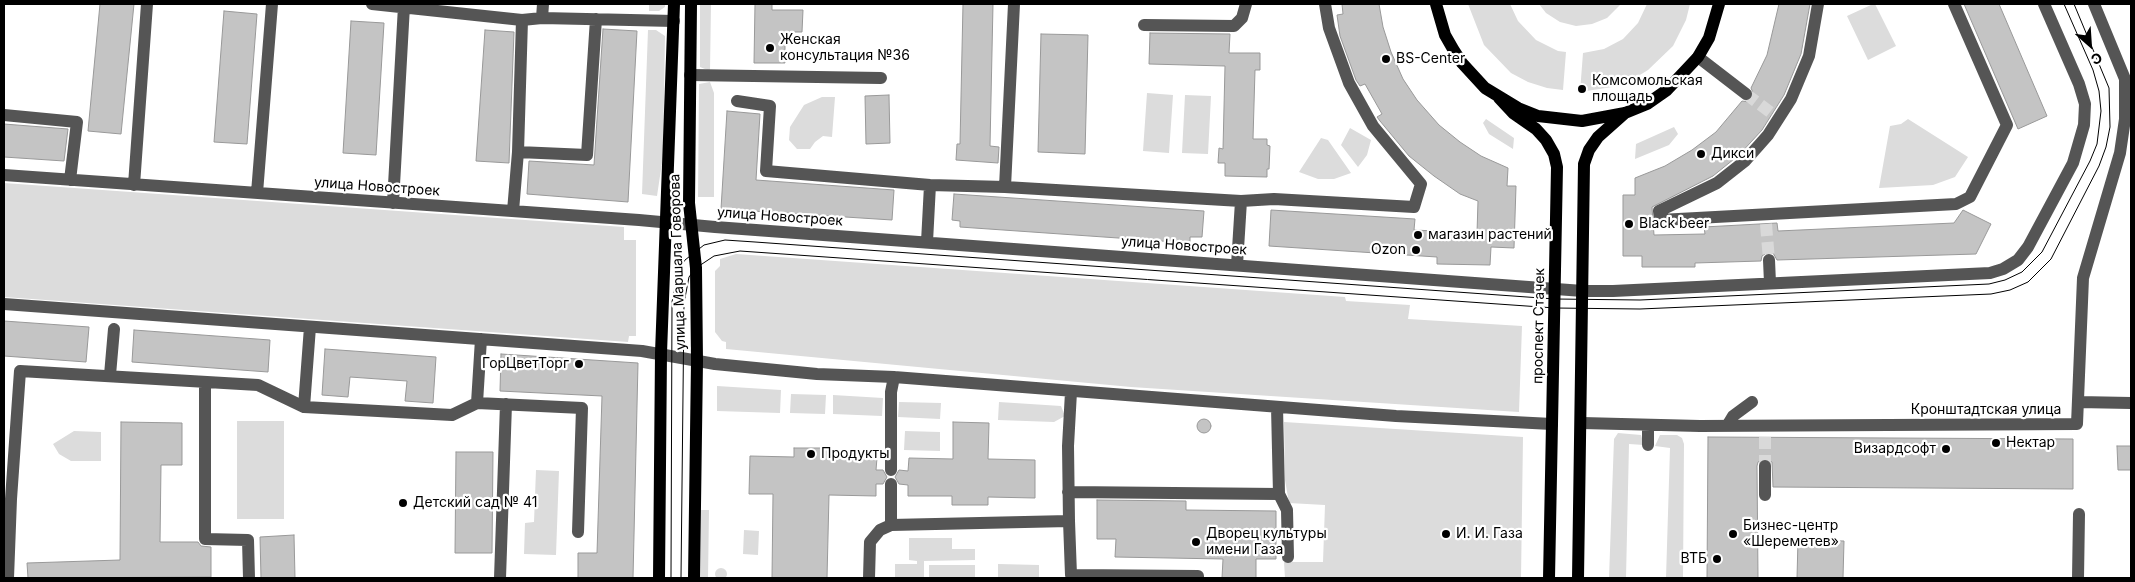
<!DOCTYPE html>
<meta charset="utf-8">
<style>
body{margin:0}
#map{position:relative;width:2135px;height:582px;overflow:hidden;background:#fff;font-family:Inter,sans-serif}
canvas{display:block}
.frame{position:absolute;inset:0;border:5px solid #000;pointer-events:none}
.north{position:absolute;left:2065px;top:20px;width:50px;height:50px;-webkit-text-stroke:4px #fff;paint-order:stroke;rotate:154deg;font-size:14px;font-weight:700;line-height:20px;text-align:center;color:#000}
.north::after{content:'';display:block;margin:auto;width:18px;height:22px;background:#000;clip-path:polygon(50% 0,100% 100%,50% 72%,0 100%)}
</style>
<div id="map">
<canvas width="2135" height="582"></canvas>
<div class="frame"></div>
<div class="north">С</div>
</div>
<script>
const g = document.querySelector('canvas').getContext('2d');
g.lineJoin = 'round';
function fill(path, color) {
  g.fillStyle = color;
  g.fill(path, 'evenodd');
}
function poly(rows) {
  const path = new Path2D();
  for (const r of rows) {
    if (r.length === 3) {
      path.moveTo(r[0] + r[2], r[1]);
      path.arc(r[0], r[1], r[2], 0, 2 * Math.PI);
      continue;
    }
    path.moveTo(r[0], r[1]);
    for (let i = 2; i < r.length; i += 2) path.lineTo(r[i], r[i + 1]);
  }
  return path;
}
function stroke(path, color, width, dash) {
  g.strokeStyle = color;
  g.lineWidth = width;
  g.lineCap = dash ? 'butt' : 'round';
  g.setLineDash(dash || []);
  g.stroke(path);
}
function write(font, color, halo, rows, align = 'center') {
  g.font = font + ' Inter,sans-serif';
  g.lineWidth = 4.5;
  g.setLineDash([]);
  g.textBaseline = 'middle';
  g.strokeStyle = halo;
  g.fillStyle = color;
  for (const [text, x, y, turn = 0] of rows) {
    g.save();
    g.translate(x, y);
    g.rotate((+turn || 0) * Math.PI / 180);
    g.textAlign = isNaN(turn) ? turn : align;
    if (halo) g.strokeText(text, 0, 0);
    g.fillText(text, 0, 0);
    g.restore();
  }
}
fill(poly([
 [649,4,665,4,665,7,659,11,649,11],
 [700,4,711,4,710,71,700,67],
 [1468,4,1510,4,1518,21,1536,40,1558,51,1566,52,1563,90,1547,88,1528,82,1511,73,1484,45],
 [1539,4,1621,4,1607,18,1592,24,1576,26,1560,22,1546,13],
 [1647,4,1690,4,1686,20,1673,46,1648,70,1630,81,1612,87,1580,92,1583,53,1604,49,1623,39,1638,23],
 [1873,4,1875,4,1896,46,1868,60,1847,16],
 [648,30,656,30,665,36,663,156,657,196,642,194],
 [710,82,714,93,714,197,698,197,699,84],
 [1147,93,1173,95,1169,153,1143,151],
 [1185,95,1211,96,1208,154,1182,153],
 [822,97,835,97,832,137,823,136,815,142,810,149,797,149,789,140,790,127,804,105],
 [1486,119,1514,138,1513,149,1489,134,1483,123],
 [1908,119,1968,157,1955,177,1933,185,1879,188,1890,126,1901,124],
 [1674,127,1678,134,1669,145,1635,159,1636,144],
 [1350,128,1371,140,1367,155,1358,167,1341,145],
 [1321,138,1328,140,1351,173,1334,179,1318,179,1299,172],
 [4,183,624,227,624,240,636,240,636,336,629,336,628,342,4,297],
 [736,254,1345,297,1346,301,1410,305,1408,319,1522,326,1519,412,1131,387,726,349,726,342,722,341,715,332,715,271,720,266,720,259],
 [717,386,781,390,780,413,717,411],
 [791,394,826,395,825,414,790,413],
 [833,395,883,398,882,416,833,414],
 [899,402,941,403,940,419,898,417],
 [999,402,1061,406,1065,416,1054,422,998,420],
 [237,421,284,421,284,519,237,519],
 [1284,422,1523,437,1521,578,1285,578,1284,562,1323,562,1325,505,1289,503,1285,480],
 [74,431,101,432,101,461,71,461,59,454,53,444],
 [905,431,940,432,940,451,904,450],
 [1618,433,1641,435,1644,445,1629,444,1626,578,1609,578,1614,439],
 [1660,435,1677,435,1682,438,1684,444,1683,578,1666,578,1670,448,1655,446],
 [536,470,559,471,556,555,524,554,525,523,534,522],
 [701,510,709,510,708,578,700,578],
 [744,530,759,531,758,555,743,554],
 [909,538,952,538,952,549,975,549,975,560,924,561,924,578,895,578,895,564,917,564,917,561,909,560],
 [998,564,1039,565,1039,578,998,578],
 [929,565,975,565,975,578,929,578],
 [721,574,6]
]), '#dcdcdc');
const building = poly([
 [100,4,134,4,121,134,88,131,100,4],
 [755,4,772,4,772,10,803,10,802,32,785,32,785,63,754,63,755,4],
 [963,4,993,4,990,146,999,147,998,163,956,160,957,144,960,144,963,4],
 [1342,4,1379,4,1383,27,1391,52,1403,79,1417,100,1439,125,1460,142,1481,156,1508,168,1507,186,1516,186,1514,248,1491,247,1490,265,1437,264,1437,257,1269,246,1271,210,1415,219,1414,230,1477,233,1478,201,1460,194,1434,176,1409,156,1380,121,1377,117,1382,114,1365,84,1360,86,1356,80,1340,36,1337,15,1343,14,1342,4],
 [1779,4,1810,4,1801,54,1784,95,1762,130,1739,155,1713,176,1652,207,1654,235,1705,234,1704,227,1777,223,1778,231,1954,223,1963,210,1991,224,1976,254,1777,260,1773,253,1768,252,1762,256,1761,261,1695,263,1695,267,1642,267,1642,256,1623,256,1623,195,1635,195,1635,178,1665,166,1692,150,1716,132,1742,101,1749,102,1752,99,1754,95,1751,88,1767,55,1779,4],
 [1964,4,1999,4,2047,116,2018,129,1964,4],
 [224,11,257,14,247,144,214,142,224,11],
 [351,21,384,23,376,155,343,153,351,21],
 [603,29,637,31,628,202,527,194,529,161,594,165,603,29],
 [485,30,514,32,509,163,476,161,485,30],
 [1150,33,1230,34,1229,53,1260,53,1260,70,1255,70,1253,139,1267,139,1267,145,1270,146,1269,169,1267,169,1267,177,1225,176,1225,163,1218,163,1219,148,1223,149,1225,66,1149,64,1150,33],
 [1041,34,1088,35,1085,154,1038,152,1041,34],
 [889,95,890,143,866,144,865,96,889,95],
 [727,111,760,114,756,180,894,190,892,220,721,209,727,111],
 [4,124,68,129,64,161,4,157,4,124],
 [954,194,1204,211,1202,237,1190,237,1190,243,960,227,960,221,952,220,954,194],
 [4,321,89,327,86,362,4,356,4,321],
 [134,330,270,340,268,372,132,362,134,330],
 [325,349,436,357,433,403,405,401,407,381,350,377,348,397,322,395,325,349],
 [501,354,638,363,633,578,578,578,578,553,597,553,602,396,500,391,501,354],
 [1204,426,7],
 [121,422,182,423,182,465,161,465,160,542,198,542,201,546,211,547,211,577,28,578,27,563,120,560,121,422],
 [953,422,989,423,988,459,1035,460,1035,498,988,497,988,505,952,505,952,496,908,496,908,485,899,484,895,477,899,470,908,471,909,458,953,459,953,422],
 [1708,437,2073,439,2073,489,1773,487,1772,462,1765,458,1758,462,1757,466,1758,578,1707,578,1708,437],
 [2117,446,2131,446,2131,470,2118,470,2117,446],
 [794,448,829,448,829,457,877,458,876,470,883,470,887,477,883,484,876,484,876,496,829,495,827,578,772,578,773,494,749,494,750,456,794,457,794,448],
 [456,452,493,452,492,553,455,553,456,452],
 [1097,500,1186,501,1186,510,1276,511,1276,559,1256,559,1256,578,1222,578,1223,559,1115,557,1116,539,1097,539,1097,500],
 [294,535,295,578,261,578,260,537,294,535],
 [1798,540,1844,541,1843,578,1797,578,1798,540]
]);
fill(building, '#c4c4c4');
stroke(building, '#999', 1);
stroke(poly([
 [1746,94,1774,115],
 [1766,224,1769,260],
 [1765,437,1765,466]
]), '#d9d9d9', 12, [12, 6]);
stroke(poly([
 [372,4,522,20,542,18,674,21],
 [1818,4,1809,56,1791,99,1768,135,1745,161,1717,183,1659,211,1660,220,1956,204,1970,197,2007,125,1954,4],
 [542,18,543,4],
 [1144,25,1234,26,1242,18,1246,4],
 [1698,57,1746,94],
 [690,75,881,78],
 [737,101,770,106,766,171,930,185,1005,187,1241,201,1274,199,1414,207,1421,184,1373,126,1349,83,1329,28,1325,4],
 [4,115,77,122,70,180],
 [518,152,587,155,596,19],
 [4,175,639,220,715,227,1583,291,1613,291,1990,273,2003,269,2018,260,2028,247,2073,163,2084,125,2085,104,2079,84,2044,4],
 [134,185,147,4],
 [1005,187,1014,4],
 [257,193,272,4],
 [393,203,404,6],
 [513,211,518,152,522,20],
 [927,242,930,185],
 [1769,260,1770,283],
 [1237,265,1241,201],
 [4,304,642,351,715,364,817,374,894,377,1396,416,1552,424],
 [110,375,114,329],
 [205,382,205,539,248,540,249,578],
 [2078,402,2131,403],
 [477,403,481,339],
 [304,407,310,327],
 [1277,407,1279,494,1287,510,1288,557],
 [1582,423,1700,426,2077,424,2083,278,2120,153,2125,119,2125,79,2094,4],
 [1648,425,1648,445],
 [1727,426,1733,416,1752,402],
 [1765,466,1765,495],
 [891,470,891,392,894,377],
 [1068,492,1279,494],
 [1069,521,1071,575,1198,576,1198,578],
 [891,525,891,484],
 [8,578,11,499,20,371,258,385,304,407,452,415,477,403,582,408,578,532],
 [500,578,506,404],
 [869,578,870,542,880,530,891,525,1069,521,1068,446,1071,392],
 [2078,578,2079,514]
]), '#555', 12);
stroke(poly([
 [691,4,689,203,696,268,697,361,694,578],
 [1436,4,1445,35,1453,49,1462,63,1485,88,1518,108,1538,116,1582,121,1625,113,1647,104,1667,90,1698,57,1709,38,1719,4],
 [1499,98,1513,113,1536,129,1546,140,1554,154,1557,167,1549,578],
 [659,578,661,353,674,4],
 [1578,578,1584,164,1589,150,1598,137,1625,113]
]), '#000', 12);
stroke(poly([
 [671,578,672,302,678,271,685,260,704,245,725,240,755,242,1555,299,1640,300,1989,284,2005,280,2022,272,2042,252,2090,161,2097,144,2101,111,2099,91,2093,70,2064,4],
 [681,578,684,303,689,277,696,268,714,256,740,251,1555,308,1640,309,1991,294,2010,290,2028,282,2051,259,2099,166,2106,147,2110,127,2109,88,2074,4]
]), '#000', 1);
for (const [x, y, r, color] of [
 [770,48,5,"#000"],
 [1386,59,5,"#000"],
 [1582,89,5,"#000"],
 [1701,154,5,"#000"],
 [1629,224,5,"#000"],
 [1418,235,5,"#000"],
 [1416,250,5,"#000"],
 [579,364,5,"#000"],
 [1996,443,5,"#000"],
 [1946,449,5,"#000"],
 [811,454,5,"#000"],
 [403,503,5,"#000"],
 [1446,534,5,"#000"],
 [1733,534,5,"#000"],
 [1196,542,5,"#000"],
 [1717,559,5,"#000"]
]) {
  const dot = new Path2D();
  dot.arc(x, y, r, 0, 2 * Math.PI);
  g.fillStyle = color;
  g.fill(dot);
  stroke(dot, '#fff', 2);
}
write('14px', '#000', '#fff', [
 ["Женская",780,40],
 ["консультация №36",780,56],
 ["BS-Сеntеr",1396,59],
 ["Комсомольская",1592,81],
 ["площадь",1592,97],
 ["Дикси",1711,154],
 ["Black beer",1639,224],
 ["магазин растений",1428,235],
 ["Ozon",1406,250,"right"],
 ["ГорЦветТорг",569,364,"right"],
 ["Нектар",2006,443],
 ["Визардсофт",1936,449,"right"],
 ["Продукты",821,454],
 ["Детский сад № 41",413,503],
 ["Бизнес-центр",1743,526],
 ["«Шереметев»",1743,542],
 ["Дворец культуры",1206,534],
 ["имени Газа",1206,550],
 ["И. И. Газа",1456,534],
 ["ВТБ",1707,559,"right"]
], 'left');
write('14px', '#000', '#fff', [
 ["улица Новостроек",377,187,4],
 ["улица Новостроек",780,217,4],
 ["улица Новостроек",1184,246,4],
 ["улица Маршала Говорова",678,262,-92],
 ["проспект Стачек",1539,326,-89],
 ["Кронштадтская улица",1986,410]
]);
</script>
